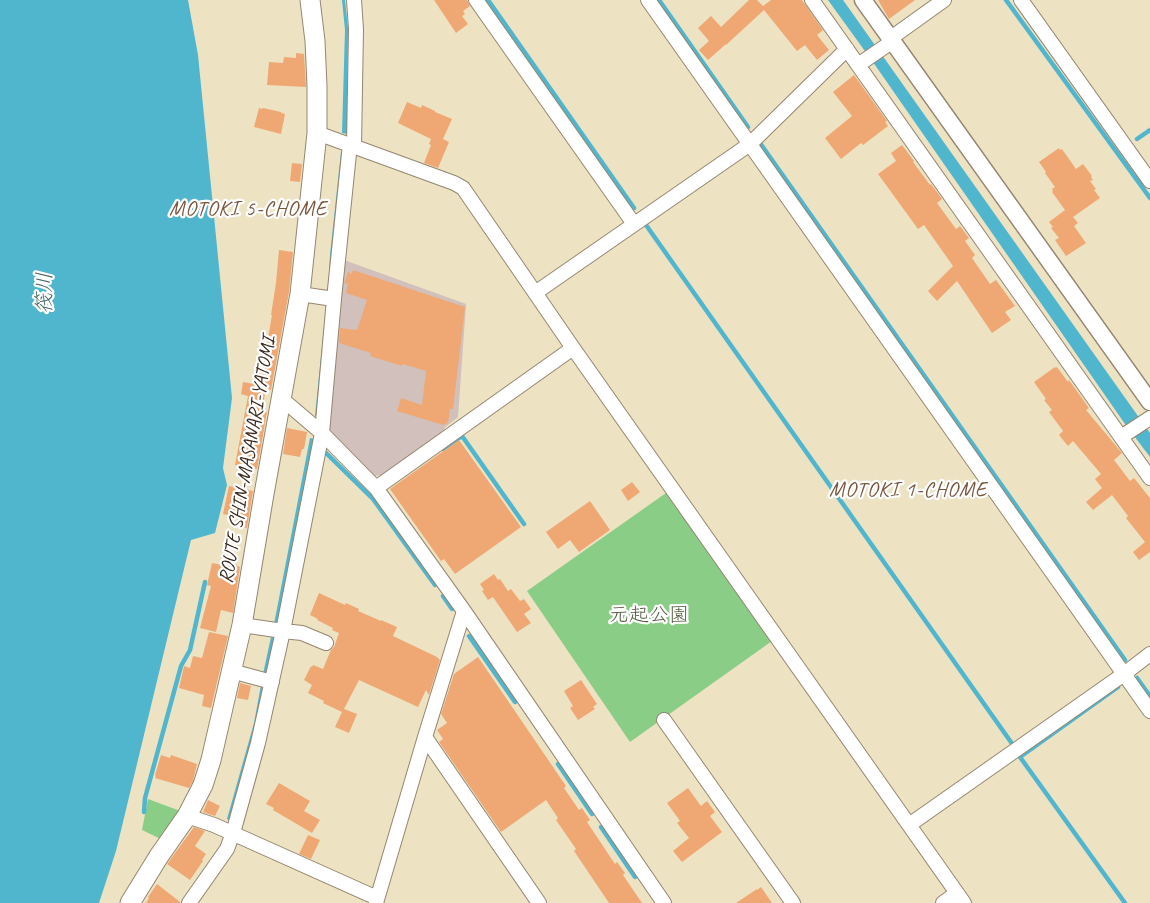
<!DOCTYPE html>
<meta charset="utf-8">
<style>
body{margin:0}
canvas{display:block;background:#ede2c2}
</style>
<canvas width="1150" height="903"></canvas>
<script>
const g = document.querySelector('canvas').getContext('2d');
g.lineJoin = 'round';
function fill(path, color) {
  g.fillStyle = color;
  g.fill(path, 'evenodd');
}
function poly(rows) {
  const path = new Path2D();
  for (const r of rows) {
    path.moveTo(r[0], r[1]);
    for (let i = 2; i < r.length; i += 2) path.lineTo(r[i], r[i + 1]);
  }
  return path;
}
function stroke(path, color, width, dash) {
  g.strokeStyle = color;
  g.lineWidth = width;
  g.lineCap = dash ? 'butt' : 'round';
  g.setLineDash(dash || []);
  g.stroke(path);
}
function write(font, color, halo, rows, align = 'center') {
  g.font = font + ' Caveat,"Klee One",sans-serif';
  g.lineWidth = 4.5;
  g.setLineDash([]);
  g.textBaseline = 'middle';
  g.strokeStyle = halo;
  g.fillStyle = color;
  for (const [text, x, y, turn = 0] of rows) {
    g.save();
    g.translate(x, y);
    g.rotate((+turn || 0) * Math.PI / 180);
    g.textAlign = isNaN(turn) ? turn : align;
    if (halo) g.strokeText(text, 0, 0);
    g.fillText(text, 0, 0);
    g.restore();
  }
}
fill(poly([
 [344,260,466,304,458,417,444,428,446,431,382,475,375,476,326,429]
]), '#d1c0bc');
fill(poly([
 [666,493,772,641,630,742,527,591],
 [148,799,183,812,165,841,142,830]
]), '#89cd87');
fill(poly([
 [0,0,188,0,198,55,232,398,223,468,227,485,215,533,191,540,116,851,99,903,0,903],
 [342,0,345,0,348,28,347,134,342,133,345,30],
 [828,0,843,0,1150,433,1150,457,1125,424,875,65],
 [341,152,344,152,328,292,330,255],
 [326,306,331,306,319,416,315,416],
 [310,438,314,439,278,624,274,624],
 [271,637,275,638,267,675,263,674],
 [261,685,265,686,250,754,231,821,227,819,254,723]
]), '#50b6ce');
stroke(poly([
 [488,0,634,208],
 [659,0,748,127],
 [1006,0,1150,198],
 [1137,139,1150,130],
 [760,143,1125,660],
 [646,225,1013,745],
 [443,449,462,436,524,524],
 [326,453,373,499,435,585],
 [443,596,452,609],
 [469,636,515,702],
 [1137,678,1150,696],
 [1118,687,1020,757,1125,903],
 [558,764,592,814],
 [144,812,145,798,181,666,190,650,205,582],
 [601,827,635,877]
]), '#50b6ce', 4.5);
fill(poly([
 [434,0,467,0,470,6,463,11,465,14,462,16,468,24,456,33],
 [749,0,757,0,763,6,771,0,802,0,823,30,817,35,829,50,817,60,805,45,797,51,764,10,726,45,726,44,708,60,699,50,709,41,698,28,711,16,721,27],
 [878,0,915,0,889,19],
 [296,53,304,54,306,87,267,85,269,62,283,63,284,57,296,58],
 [854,75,887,121,885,122,888,126,863,145,861,143,841,159,825,138,852,116,833,92],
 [407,102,421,108,422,105,435,111,435,112,452,119,443,139,449,142,438,168,424,163,431,145,429,144,431,139,398,123],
 [259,108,262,109,263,108,281,112,281,113,285,114,281,134,254,127],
 [902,145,914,161,913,162,930,185,931,184,942,199,937,203,956,229,960,226,969,238,965,241,975,255,972,258,990,284,996,280,1015,306,1005,312,1011,320,992,333,957,281,937,301,928,291,953,266,924,225,918,229,878,174,896,161,891,153],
 [1059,148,1060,150,1062,149,1076,169,1083,164,1092,176,1091,177,1093,180,1090,181,1096,189,1094,190,1100,198,1073,217,1078,223,1074,226,1086,243,1066,256,1055,240,1059,238,1051,228,1053,227,1049,222,1065,210,1052,192,1053,191,1052,189,1055,187,1045,173,1046,172,1039,162],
 [292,163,302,164,300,182,290,181],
 [279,250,293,252,289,292,271,390,266,388,262,411,267,412,257,469,235,465,248,396,241,394,243,382,260,385,272,315,271,315,276,283],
 [353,270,465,307,453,409,450,409,448,423,443,425,397,411,401,398,422,405,426,371,403,364,402,366,370,356,371,353,339,343,340,328,357,330,367,300,346,293,348,284,344,283,345,281,348,272,352,274],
 [1055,367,1056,368,1057,367,1068,382,1069,380,1089,408,1086,410,1122,453,1114,460,1130,481,1134,478,1150,498,1150,552,1139,560,1133,552,1145,542,1126,518,1128,516,1112,495,1093,510,1086,502,1102,488,1095,479,1101,474,1073,441,1068,446,1059,435,1063,431,1049,412,1052,410,1044,400,1046,399,1034,382],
 [287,428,307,432,304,449,302,449,300,457,283,454],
 [459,440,521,527,455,574,444,559,441,561,390,489],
 [632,482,640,492,628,501,621,490],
 [229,486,253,491,247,528,237,526,238,517,223,514],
 [590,501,610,530,579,552,570,540,558,549,546,532],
 [222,561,237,565,237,566,240,567,233,613,221,610,216,632,200,628,211,586,207,585,212,563,222,565],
 [494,574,498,580,500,579,508,591,511,589,520,601,524,599,531,609,524,614,531,623,517,632,493,597,488,600,482,591,484,590,480,584],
 [319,593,345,605,346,603,359,609,358,611,381,621,381,620,397,627,393,636,437,657,440,660,429,695,426,690,418,707,359,680,344,709,357,714,349,733,335,727,342,712,323,703,324,701,308,693,312,685,304,680,311,666,312,667,313,665,323,669,331,650,334,647,339,633,332,630,333,628,317,620,318,619,310,615],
 [209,632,228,636,211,708,202,706,204,695,179,688,184,666,190,668,193,656,202,658],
 [478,657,566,786,564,788,579,810,582,808,590,820,587,822,615,864,617,862,625,873,623,875,642,903,609,903,574,851,576,849,556,820,558,818,546,800,501,832,439,742,443,739,437,730,447,723,441,714,454,674],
 [581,680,597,704,593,707,595,709,578,720,570,708,573,706,564,691],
 [240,683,251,686,248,700,237,698],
 [161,755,170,758,171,755,197,764,193,781,189,788,155,778,156,776,155,775],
 [279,783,310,801,304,811,320,820,312,833,273,810,274,808,266,804],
 [688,788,701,806,707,801,715,812,710,816,722,832,682,862,673,851,689,838,677,823,680,821,667,803],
 [208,800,220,806,215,816,203,812],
 [194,827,205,831,195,846,206,854,202,860,203,861,190,880,167,864],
 [308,835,320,840,311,859,299,854],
 [157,884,180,902,180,903,146,903,149,898,148,897],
 [761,887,772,903,736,903,757,889,757,890]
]), '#efa873');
const minor = poly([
 [354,0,356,29,354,146],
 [476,0,634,224],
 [648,0,1150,711],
 [812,0,1150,478],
 [1021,0,1150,181],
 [891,38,944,0],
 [858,65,893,41],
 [317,133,454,183,463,188,573,348,964,903],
 [535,293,750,144,847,49],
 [300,294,334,299],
 [282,399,322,433,376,488,464,611,664,903],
 [1121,437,1150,418],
 [376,488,573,348],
 [242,625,283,631,302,633,326,643],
 [231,671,272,682],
 [664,720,793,903],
 [425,737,539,903],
 [187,816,214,825,377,898],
 [909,825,1124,674,1150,654],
 [189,903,227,849,233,833,258,743,283,631,322,433,334,299,350,144],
 [376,903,425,737,464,611],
 [943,903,957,893]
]);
const tertiary = poly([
 [863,0,1150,402]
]);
const secondary = poly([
 [130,903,159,856,187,816,203,785,211,760,242,625,264,494,300,294,317,133,317,86,315,41,310,0]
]);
stroke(minor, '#948670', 16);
stroke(tertiary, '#948670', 19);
stroke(secondary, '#948670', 21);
stroke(minor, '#fff', 14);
stroke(tertiary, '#fff', 16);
stroke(secondary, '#fff', 19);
write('20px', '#3b2a1e', '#fff', [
 ["ROUTE SHIN-MASANARI-YATOMI",248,460,-80]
]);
write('20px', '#525b3e', '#fff', [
 ["元起公園",649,616]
]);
g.letterSpacing = '1px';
write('21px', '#7a563c', '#fff', [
 ["MOTOKI 5-CHOME",248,209],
 ["MOTOKI 1-CHOME",908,490]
]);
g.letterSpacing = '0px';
write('italic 21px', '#436264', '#fff', [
 ["筏川",45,293,-90]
]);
</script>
